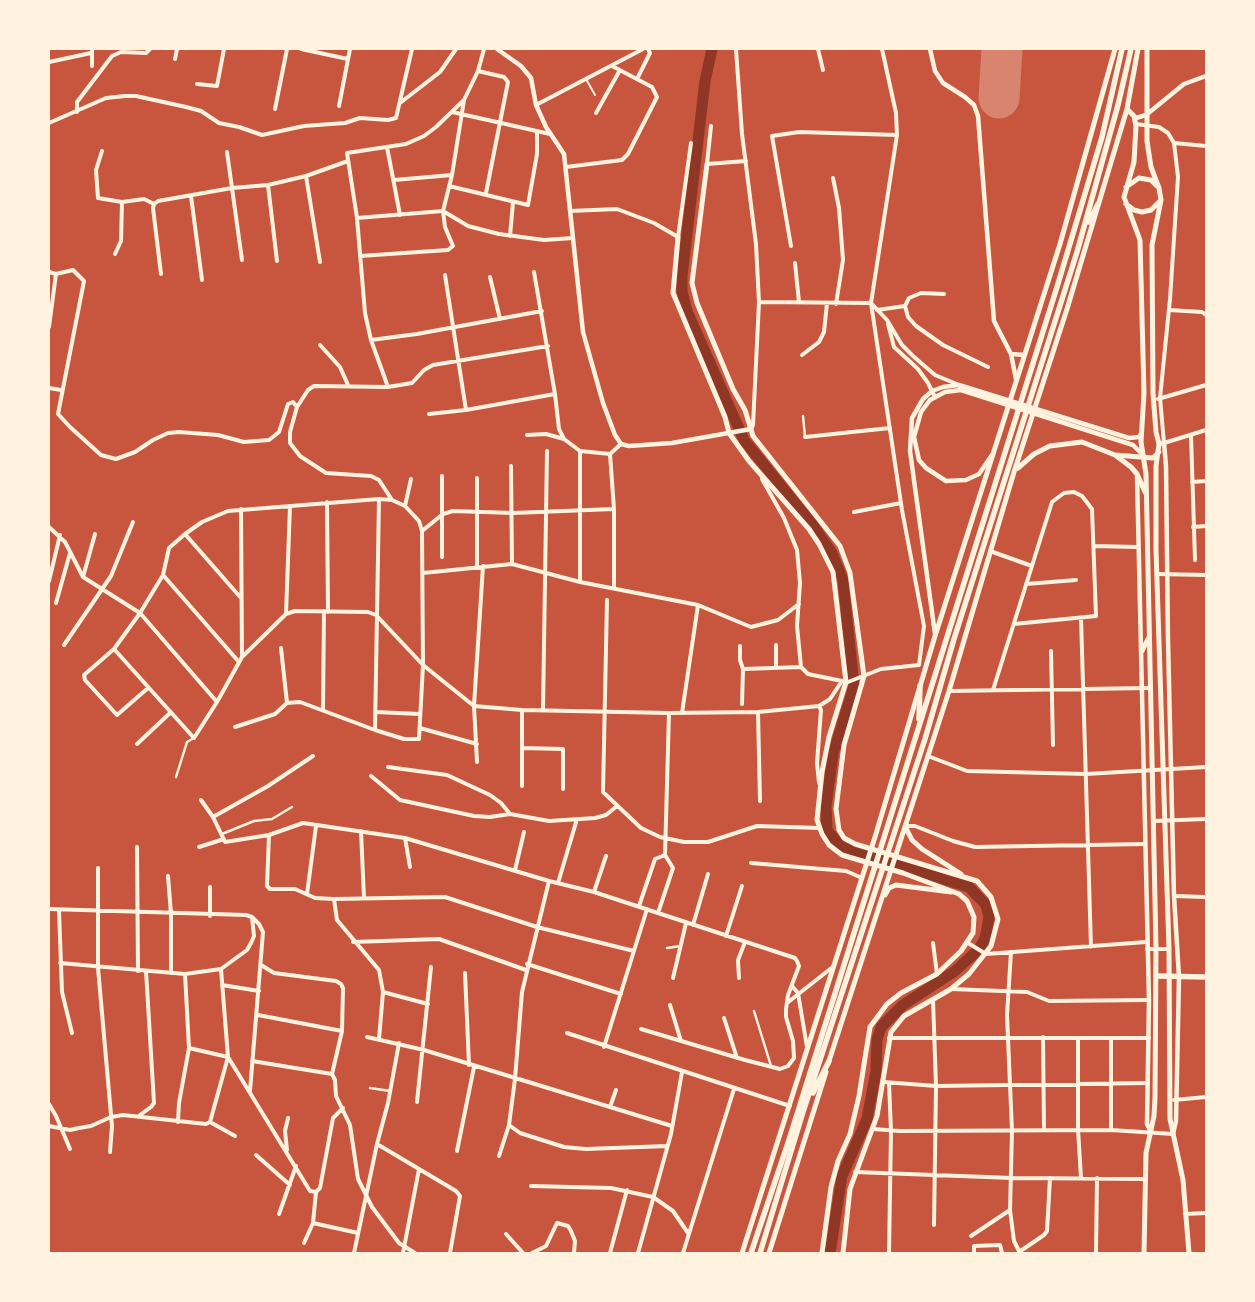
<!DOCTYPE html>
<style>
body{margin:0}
#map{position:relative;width:1255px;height:1302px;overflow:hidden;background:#c8553d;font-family:"IBM Plex Sans",sans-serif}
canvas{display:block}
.frame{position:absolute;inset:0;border:50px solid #fff3e0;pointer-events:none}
</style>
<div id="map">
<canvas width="1255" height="1302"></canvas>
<div class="frame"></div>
</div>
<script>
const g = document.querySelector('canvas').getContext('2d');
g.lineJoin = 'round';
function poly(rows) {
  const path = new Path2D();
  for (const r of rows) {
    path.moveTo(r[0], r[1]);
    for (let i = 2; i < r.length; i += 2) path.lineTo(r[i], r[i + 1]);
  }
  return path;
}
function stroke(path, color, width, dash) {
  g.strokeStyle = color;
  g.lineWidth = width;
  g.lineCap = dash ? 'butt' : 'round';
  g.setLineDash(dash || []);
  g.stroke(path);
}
stroke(poly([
 [712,49,705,81,682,276,682,291,687,311,744,440,812,524,832,553,843,580,854,686,833,754,826,806,827,830,841,847,969,887,986,905,989,917,985,939,978,950,955,971,903,1005,881,1027,877,1040,876,1071,867,1119,842,1176,830,1253]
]), '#8f3625', 11);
stroke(poly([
 [999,98,1002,49]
]), '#d8846e', 41);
stroke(poly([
 [586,79,595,95]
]), '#fff3e0', 2);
stroke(poly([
 [803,416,805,437],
 [176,777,187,742,194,738],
 [222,834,254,821,272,819,292,807],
 [667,948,681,946],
 [754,1011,771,1066],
 [370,1088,390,1091]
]), '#fff3e0', 2.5);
stroke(poly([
 [301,49,348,59],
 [736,49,742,134,756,244,759,302,753,425,751,429],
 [818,49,823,70],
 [882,49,896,113,897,135,871,303,902,510,924,626,919,665],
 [175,59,177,49],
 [49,62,91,53],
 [92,66,92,49],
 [478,71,504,77,508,82,486,193],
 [637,79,650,53,648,49],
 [197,84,217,86,224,49],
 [400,103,440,72,456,49],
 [536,105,643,49],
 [339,106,350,49],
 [275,109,287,49],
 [77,112,77,102,112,56,121,52,146,53,150,49],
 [452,112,550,134],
 [596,113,620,70],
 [49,123,106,98,125,96,136,96,186,107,201,111,219,123,239,127,262,135,304,126,345,123,360,118,388,120,396,118,412,49],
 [1136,124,1159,127,1168,133,1174,143,1178,177,1170,299,1160,398,1164,443,1206,430],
 [711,126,707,164,746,161],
 [1174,143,1206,146],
 [387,147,400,215],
 [102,151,96,170,98,198,122,202,144,199,154,204],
 [227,152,242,260],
 [566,167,622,160,628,154,657,97,652,87,612,66],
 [306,176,320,262],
 [833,178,839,208,843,260,836,304],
 [394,180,452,175],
 [268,185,277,261],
 [449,186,528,205,537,154,537,131],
 [191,196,202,280],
 [154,204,158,201,232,188,268,185,306,176,348,161],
 [154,204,153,208,161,274],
 [443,211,468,226,499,234,544,240,573,238],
 [570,211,617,209,654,223,678,237,691,143],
 [357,218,443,211],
 [510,236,513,202],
 [791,246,772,136,799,132,897,135],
 [115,254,121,241,122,202],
 [360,256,448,250,453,246,445,227,443,211,452,175,464,100],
 [795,263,799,302],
 [49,272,56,274,73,270,84,281,58,414,70,427,101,455,116,459,135,452,153,440,168,433,179,432,218,435,244,442,269,440,279,432,288,404,293,402,297,407,290,432,290,443,300,456,326,473,371,476,379,480,392,500],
 [534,272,555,394,559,429,564,439,580,451,610,454,621,444],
 [445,275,466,410],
 [490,277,500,319],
 [759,302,871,303],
 [871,303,887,320,902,345,913,356,935,375,959,385,961,390],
 [905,306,909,298,921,293,944,294],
 [877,310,905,306,908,317,916,326,943,345,988,367],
 [1169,310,1202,312,1206,315],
 [888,324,894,347,918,369,928,383,935,397],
 [49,327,56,274],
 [371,340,417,334,542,311],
 [320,345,340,367,348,385],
 [802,355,819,342,824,332,827,303],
 [388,387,371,340,365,313,357,218,347,153,406,144,424,136,436,127,464,100,478,71,484,49],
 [49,388,61,390],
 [1158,399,1206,385],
 [297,407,308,390,314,386,388,387,412,383,424,370,433,365,548,346],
 [429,414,466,410,555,394],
 [527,435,546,434,564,439],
 [1191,435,1195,560],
 [805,437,890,428],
 [580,451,580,582],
 [610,454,614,509,614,588],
 [511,466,512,564],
 [442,476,442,557],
 [762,479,784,518,797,550,800,583,797,626,801,667],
 [1192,482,1206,481],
 [327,502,328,612],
 [405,506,411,479],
 [241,509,242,657],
 [854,512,901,503],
 [49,527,65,542,83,577,140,613,217,702],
 [1193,527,1206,526],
 [422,531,443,514,453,511,513,513,614,509],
 [185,534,241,598],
 [1094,546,1137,547],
 [990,551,1032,566],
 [477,567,477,478],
 [423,573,512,564,580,582,698,605,751,627,778,620,799,604],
 [1157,574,1206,575],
 [163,575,239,662],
 [83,577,95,534],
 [49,581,60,535],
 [1026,584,1076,580],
 [607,600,603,792,641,828,660,837,684,842,708,842,757,826,820,828],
 [56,603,70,553],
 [286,614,290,506],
 [1081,618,1091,947],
 [64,645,111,576,133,522],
 [776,645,776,668],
 [740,646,740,660,743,669,742,704],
 [281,648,287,703],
 [114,649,194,738,217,702,242,657,286,614,295,611,368,612,376,615,423,665,474,706],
 [1051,651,1053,745],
 [801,667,808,674,842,681],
 [743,669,801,667],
 [148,688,117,715,85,680,84,675,114,649,140,613,163,575,169,548,185,534,202,522,228,511,379,499,392,500,405,506,419,521,422,531,423,665,419,739,404,739,375,730,300,702,287,703,275,714,235,727],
 [993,690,1052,502,1064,493,1074,492,1082,496,1092,509,1096,616,1014,624],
 [949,691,1150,688],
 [474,706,522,710,669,713,758,712,819,706,830,699,842,681,848,682,881,669,919,665],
 [819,706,821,710,817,763,819,783],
 [323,709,324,611],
 [522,710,522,786],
 [543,710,547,451],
 [375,712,420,714],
 [758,712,760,801],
 [682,713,698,605],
 [420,728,477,744],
 [375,730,379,499],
 [137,744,170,713],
 [522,748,563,749,563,789],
 [928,756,967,771,1086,774,1206,767],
 [477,762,474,706,483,566],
 [388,767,447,775,490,795,501,803,510,814],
 [371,776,400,800,474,816,490,817,510,814,549,821,595,818,606,815,617,806],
 [201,800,213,817,225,842,269,835,303,823,405,838,549,881,594,892,795,958,797,961,799,966,788,995,786,1009,786,1017,793,1041,794,1058,788,1066,780,1069,745,1060,641,1029],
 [213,817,268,786,313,756],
 [1153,821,1206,819],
 [905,826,915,826,953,841,975,847,1145,844],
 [361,831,364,898],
 [269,835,267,886,270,889,295,889,315,898,334,899,445,897,537,927,634,951],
 [405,838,410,867],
 [137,847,138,971],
 [199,847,224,839],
 [665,855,669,713],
 [751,863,846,871,862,878],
 [98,868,98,968,112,1126,110,1152],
 [515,870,524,832],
 [168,876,171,914,171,973],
 [558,883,577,819],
 [210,887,210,916],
 [594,892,606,856],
 [307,894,316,826],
 [1174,896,1206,897],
 [334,899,337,920,379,970,383,992,379,1039],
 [639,906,655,859,665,855],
 [49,909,246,915,252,917,259,924,263,932,250,1091],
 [59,910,62,992,72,1033],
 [658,913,673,868,665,855],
 [693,925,708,874],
 [726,936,742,886],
 [353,942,439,939,526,970],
 [933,943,937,974],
 [968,943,986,954,1146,942],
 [1147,949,1169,949],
 [1011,952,1007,1015,1012,1131,1010,1210,1014,1241,1020,1253],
 [60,963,185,974,221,969,247,950,251,943,254,936,252,917],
 [527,964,621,994],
 [261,965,274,973,336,981,341,984,343,988,342,1031,332,1074,335,1080,336,1096,350,1125,358,1179,372,1207,399,1243,415,1253],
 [465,973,469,1065],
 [673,978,686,923],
 [739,978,738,960,745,942],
 [222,985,259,991],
 [792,986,798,993,807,1047],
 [951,989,1027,992,1049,1001,1149,1000],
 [383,992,428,1004],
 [933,1000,936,1086,934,1225],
 [787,1003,834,966],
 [670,1005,681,1041],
 [258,1015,342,1031],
 [724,1018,737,1058],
 [567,1033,790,1106],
 [367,1037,424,1050,672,1126],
 [1043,1037,1044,1130],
 [889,1038,1149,1038],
 [1078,1038,1078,1129,1081,1178],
 [1111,1038,1111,1130],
 [604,1047,647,909],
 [189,1048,228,1057,310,1191,316,1192],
 [252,1061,332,1074],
 [884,1082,936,1086,1148,1083],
 [1174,1100,1206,1097],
 [417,1102,431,967],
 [49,1104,56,1116,70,1149],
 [610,1107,616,1090],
 [140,1115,151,1107,154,1103,146,971],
 [178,1122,179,1103,189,1048,185,974],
 [210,1122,228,1057,221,969],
 [210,1122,235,1136],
 [509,1125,520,1133,564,1147,586,1149,667,1146],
 [49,1126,70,1130,79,1128,91,1126,111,1117,123,1115,206,1124,210,1122],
 [873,1129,900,1131,1111,1130,1173,1134],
 [377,1144,456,1191,460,1196,450,1253],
 [287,1150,285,1131,288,1118],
 [457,1151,474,1067],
 [256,1155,290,1185],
 [499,1156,509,1125,515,1079,522,992,549,881],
 [855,1172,1012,1178,1146,1179],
 [531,1186,611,1188,653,1197,673,1211,688,1233],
 [316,1192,320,1188,333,1118,343,1108],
 [279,1214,296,1166],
 [1185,1214,1206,1213],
 [313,1223,358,1233],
 [506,1234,523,1253],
 [971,1236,1010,1210],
 [304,1243,313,1223,316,1192],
 [1019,1252,1044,1235,1047,1231,1050,1178],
 [354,1253,377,1144,388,1103,399,1043],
 [403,1253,419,1169],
 [532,1253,546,1246,557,1223,568,1226,571,1231,575,1241,574,1253],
 [610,1253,627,1190],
 [638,1253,671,1134,682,1072],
 [683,1253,734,1089],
 [889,1253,891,1131,889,1083],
 [974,1253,974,1246,1000,1245,1002,1253],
 [1096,1253,1097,1178]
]), '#fff3e0', 4);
stroke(poly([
 [497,49,521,66,531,78,536,105,546,127,564,154,583,332,603,403,615,435,621,444,629,446,672,443,751,429],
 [930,49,935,71,943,83,965,97,974,105,978,116,994,321,1011,354,1016,379],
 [1136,118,1146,115,1184,84,1206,76],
 [1011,354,1024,355],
 [1159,444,1164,443,1166,466,1168,640,1174,896,1179,977,1176,1121,1173,1134],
 [992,455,979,474,966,480,946,481,926,468,919,460,914,437,921,412,930,400,945,392,961,390,1133,445,1143,455],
 [1137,475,1149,1000,1147,1124,1151,1132],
 [935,634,910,451,912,418,923,399,932,391,943,387,959,385,1129,438,1139,437,1141,434]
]), '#fff3e0', 4.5);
stroke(poly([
 [1147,49,1147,141,1151,167,1159,188,1161,200,1152,245,1153,393,1156,432,1159,444,1156,466,1156,550,1169,949,1170,1119,1183,1180,1189,1253],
 [1127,109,1134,116,1136,126,1134,162,1124,197,1140,240,1144,393,1141,442,1146,474,1156,948,1155,1098,1154,1116,1146,1153,1144,1253],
 [707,164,692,283,697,303,733,389,745,410,753,436,840,546,850,573,864,676,844,745,836,809,839,830,844,838,855,844,977,881,991,897,998,919,991,946,969,974,951,989,904,1016,891,1032,877,1116,850,1189,843,1253],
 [1126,187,1139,178,1151,180,1157,186],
 [1126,204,1134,210,1142,212,1151,210,1159,202],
 [678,237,673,293,725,417,729,433,749,461,809,529,819,544,833,572,846,682,829,737,822,772,817,820,822,834,829,845,842,855,903,873,959,894,967,901,974,917,973,933,961,951,937,974,901,993,887,1004,870,1027,859,1096,850,1134,838,1161,831,1187,822,1253],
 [1115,455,1153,458,1159,452],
 [1018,468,1034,454,1050,446,1082,442,1115,455,1131,467,1137,474,1145,492],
 [1142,651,1148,639],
 [905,826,912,840,922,849,961,874],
 [885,895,889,888,896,885,951,892],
 [828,1064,949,691,1014,472,1067,309,1127,109,1138,49],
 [742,1253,875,837,935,636,1060,244,1115,49],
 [769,1253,826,1072]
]), '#fff3e0', 5);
stroke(poly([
 [1156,976,1206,977]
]), '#fff3e0', 5.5);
stroke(poly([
 [1089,222,1098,204],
 [919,719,920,686],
 [813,1093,829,1061],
 [751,1253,789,1140,1057,287,1102,137,1122,49],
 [760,1253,803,1112,925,739,954,639,1077,252,1118,105,1131,49]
]), '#fff3e0', 5.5);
</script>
